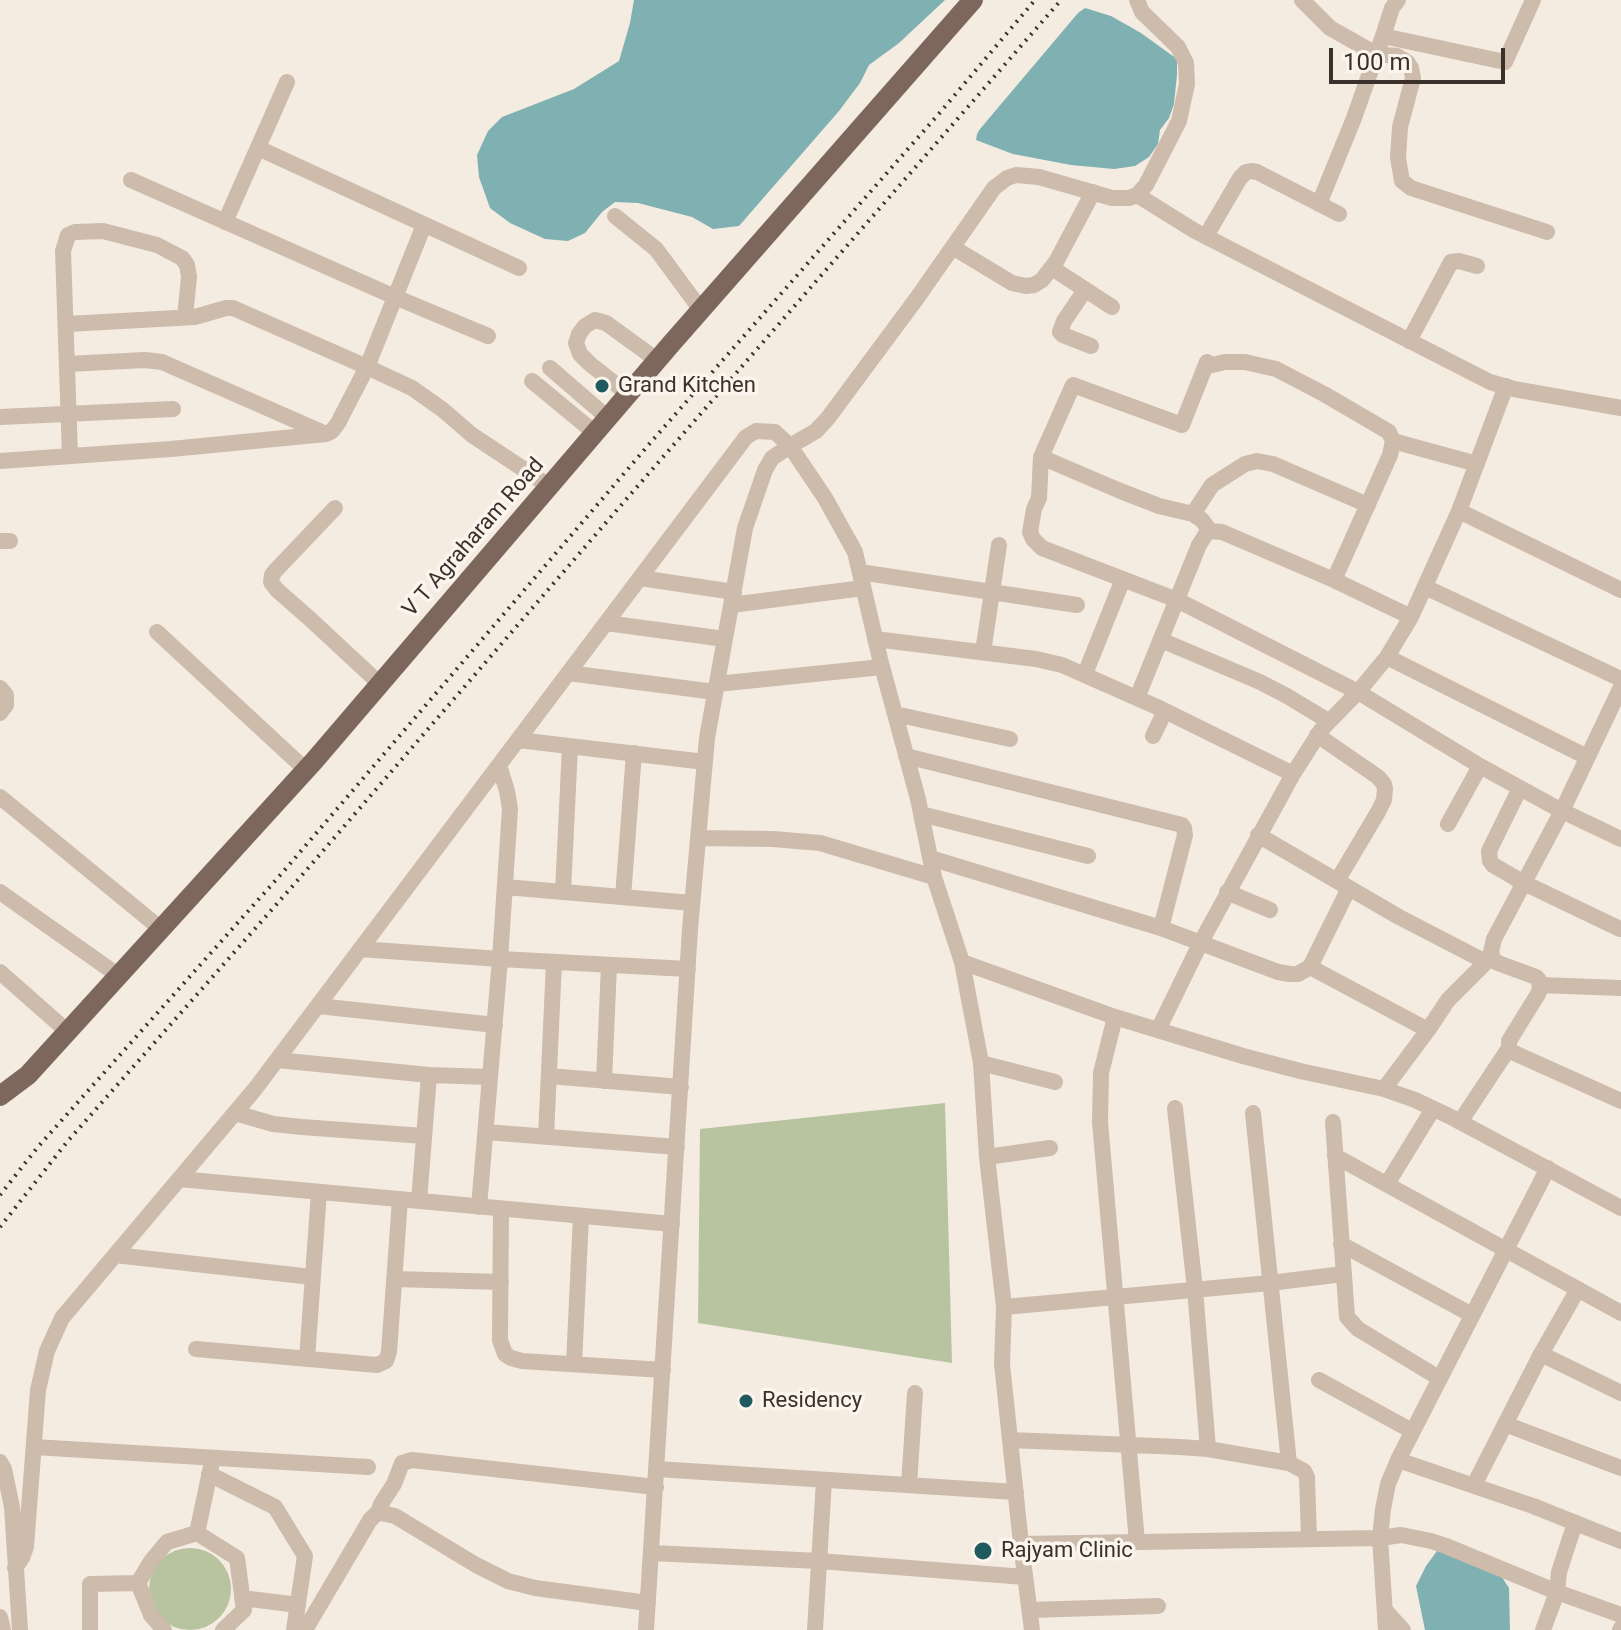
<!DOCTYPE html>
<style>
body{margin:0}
#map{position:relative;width:1621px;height:1630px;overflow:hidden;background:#f4ebe1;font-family:Roboto,sans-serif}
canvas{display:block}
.scale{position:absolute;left:1329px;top:48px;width:176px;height:36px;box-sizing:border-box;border:4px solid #3b302b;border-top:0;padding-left:10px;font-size:24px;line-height:28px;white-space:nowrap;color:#3b302b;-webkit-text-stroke:6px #fbf5ee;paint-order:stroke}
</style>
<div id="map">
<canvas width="1621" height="1630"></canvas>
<div class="scale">100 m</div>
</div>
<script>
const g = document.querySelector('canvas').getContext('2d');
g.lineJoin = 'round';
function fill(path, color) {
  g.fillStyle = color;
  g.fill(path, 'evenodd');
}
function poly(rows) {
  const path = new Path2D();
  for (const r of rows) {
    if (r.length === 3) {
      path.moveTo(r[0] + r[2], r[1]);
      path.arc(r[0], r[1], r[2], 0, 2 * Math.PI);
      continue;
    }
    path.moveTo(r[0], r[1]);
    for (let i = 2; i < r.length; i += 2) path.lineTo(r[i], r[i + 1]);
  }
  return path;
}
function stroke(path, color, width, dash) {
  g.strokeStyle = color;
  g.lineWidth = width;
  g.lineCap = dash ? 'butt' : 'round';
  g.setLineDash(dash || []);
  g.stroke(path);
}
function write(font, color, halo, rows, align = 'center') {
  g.font = font + ' Roboto,sans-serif';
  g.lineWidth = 7;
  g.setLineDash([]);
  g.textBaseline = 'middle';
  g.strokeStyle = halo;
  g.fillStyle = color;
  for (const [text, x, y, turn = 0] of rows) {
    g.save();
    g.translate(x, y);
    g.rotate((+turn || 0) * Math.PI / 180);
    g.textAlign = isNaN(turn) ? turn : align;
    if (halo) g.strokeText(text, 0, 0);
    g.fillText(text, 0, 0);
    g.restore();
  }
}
fill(poly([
 [945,1103,952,1363,698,1323,700,1129],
 [190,1589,41]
]), '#b8c4a0');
fill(poly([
 [634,0,945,0,899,43,869,65,860,83,839,111,739,226,713,229,692,217,638,203,615,202,602,212,585,233,568,241,545,239,510,223,490,208,479,177,477,155,488,131,502,117,574,89,619,61,630,23],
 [1085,8,1111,16,1141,33,1177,59,1177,74,1174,104,1169,118,1160,130,1158,144,1149,157,1135,166,1114,169,1071,165,1013,154,976,140,977,134,980,129,1078,13],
 [1437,1551,1453,1551,1496,1568,1509,1588,1510,1630,1425,1630,1416,1586,1426,1566]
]), '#7fb0b2');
stroke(poly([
 [1302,0,1330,28,1376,54,1397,56,1407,62,1411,68,1413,78,1400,127,1398,158,1402,181,1411,188,1547,232],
 [1383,36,1392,8,1398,0],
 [258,148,519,268],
 [131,180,395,297,488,336],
 [1137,195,1195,231,1490,382,1514,389,1621,408],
 [1319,204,1354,118,1383,36,1505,62,1533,0],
 [615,216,656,249,701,310],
 [225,222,287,82],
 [1206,236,1240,178,1246,172,1251,171,1257,172,1339,214],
 [954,248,1012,283,1026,286,1034,285,1042,280,1056,262,1093,192],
 [1052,268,1112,307],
 [1085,290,1064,321,1060,332,1063,335,1091,346],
 [67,324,195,317,226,308,233,308,367,367,424,225],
 [1409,341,1451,262,1459,261,1477,266],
 [68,364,145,360,162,362,324,433],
 [550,368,608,418],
 [532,381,595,433],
 [628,394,590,364,580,354,576,343,579,334,585,326,595,320,606,323,657,360],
 [0,417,173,409],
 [1393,441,1477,464],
 [70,456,63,251,68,235,75,232,103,231,157,245,182,258,187,265,189,277,185,317],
 [1041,457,1118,490,1159,506,1193,514,1202,520,1210,531],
 [0,461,171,449,326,434,332,431,338,423,367,367,412,388,443,410,472,435,549,486],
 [335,508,276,570,272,575,271,582,277,590,309,618,380,684],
 [1459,511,1621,590],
 [1193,514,1212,485,1245,464,1257,461,1273,464,1368,505],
 [0,541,10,541],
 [860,572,1077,605],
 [640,578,734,592],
 [1334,580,1390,455,1393,441,1389,432,1324,394,1276,369,1245,362,1225,362,1212,365,1207,362,1182,425,1073,385,1041,457,1039,498,1034,509,1030,532,1033,539,1042,548,1177,600,1358,692,1480,766,1562,811,1621,839],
 [1425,587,1621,679],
 [731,605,863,588],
 [606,623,725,639],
 [157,632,306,770],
 [875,639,1036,659,1062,665,1157,707,1293,774],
 [1161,640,1260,682,1287,696,1325,719],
 [983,652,999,545],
 [1387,657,1587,757],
 [568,673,715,692],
 [1085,674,1123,579],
 [717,684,882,667],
 [1621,687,1562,811,1494,939,1491,952,1494,961,1498,963,1536,977,1539,980,1540,990,1538,994,1509,1041,1509,1048,1512,1052,1621,1101],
 [0,688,6,695,6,705,0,713],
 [1137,698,1199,545,1206,534,1210,531,1222,532,1334,580,1411,617],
 [895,714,1010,739],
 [1317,735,1378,777,1384,784,1385,789,1384,800,1378,812,1337,881],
 [1153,736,1165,711],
 [518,740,705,762],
 [906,756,1182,825,1184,828,1185,835,1161,928],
 [1520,788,1489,851,1490,861,1493,865,1524,883,1620,929],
 [0,797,161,929],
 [921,814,1088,856],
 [1448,824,1480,766],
 [1258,835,1399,917,1486,962],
 [698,838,773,839,820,843,934,877],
 [930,858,1161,928,1278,972,1290,974,1298,974,1310,967,1349,888],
 [505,887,692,903],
 [0,892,119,976],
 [563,892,570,746],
 [1227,892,1270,910],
 [623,897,634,753],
 [360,949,500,959,688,969],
 [962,962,1115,1017,1243,1056,1300,1071,1384,1089,1415,1100,1449,1116,1621,1208],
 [1310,967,1428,1030],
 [0,972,68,1032],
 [1540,985,1621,988],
 [318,1006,495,1025],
 [1115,1017,1101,1073,1100,1122,1137,1542],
 [1158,1030,1201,942,1293,774,1321,730,1358,692,1387,657,1411,617,1459,511,1506,386],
 [277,1060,429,1075,490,1077],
 [981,1063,1055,1082],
 [549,1076,681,1087],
 [604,1081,609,965],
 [1384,1089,1428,1030,1448,1000,1492,956],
 [1175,1108,1195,1289,1208,1449],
 [235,1113,273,1124,302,1127,424,1136],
 [1253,1113,1289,1463],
 [1333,1122,1347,1317,1358,1329,1439,1378],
 [1460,1122,1509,1048],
 [486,1132,677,1147],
 [546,1137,554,962],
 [1335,1156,1621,1313],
 [987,1157,1050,1148],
 [179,1179,672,1224],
 [1387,1184,1433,1109],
 [419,1201,429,1075],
 [479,1207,500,959,510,809,507,791,499,765],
 [501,1209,500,1340,505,1354,511,1358,522,1361,663,1370],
 [1341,1244,1472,1315],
 [115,1255,312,1277],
 [394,1279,501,1282],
 [1004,1307,1270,1283,1343,1274],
 [196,1349,377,1365,386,1361,389,1352,400,1199],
 [1541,1354,1621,1393],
 [307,1359,319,1192],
 [574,1364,581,1216],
 [1319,1380,1412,1431],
 [1505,1424,1621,1468],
 [1010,1440,1180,1447,1208,1449,1289,1463,1304,1471,1307,1477,1309,1539],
 [34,1447,368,1467],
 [1398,1460,1533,1506,1621,1541],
 [0,1462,4,1469,12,1507,20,1630],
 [657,1469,1016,1492],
 [209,1474,275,1507,305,1556,294,1630],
 [909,1485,915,1393],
 [1474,1485,1541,1354,1578,1289],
 [378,1513,381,1504,394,1484,402,1463,412,1460,656,1487],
 [197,1533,237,1558,244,1610,223,1630],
 [197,1533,211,1467],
 [1021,1544,1380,1538,1401,1535,1431,1541,1446,1546,1557,1592,1621,1615],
 [652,1553,819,1561,1025,1577],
 [15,1568,22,1558,26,1547,38,1390,47,1351,62,1318,255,1089,746,437,756,431,775,432,790,446,816,431,828,418,917,298,994,188,1007,178,1016,175,1039,177,1112,198,1129,198,1137,195,1146,185,1179,121,1187,84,1186,63,1178,47,1142,12,1137,0],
 [242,1598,298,1605],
 [1030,1610,1158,1606],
 [1385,1610,1403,1630],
 [0,1617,3,1630],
 [90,1630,90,1584,138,1583],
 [164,1630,151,1615,138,1583,152,1560,167,1542,197,1533],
 [305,1630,370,1520,376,1514,381,1513,395,1516,476,1565,508,1581,535,1588,648,1603],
 [646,1630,690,929,707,738,745,528,765,470,772,458,790,446,825,498,855,552,880,659,918,799,934,877,962,962,981,1063,987,1157,1004,1307,1002,1364,1021,1544,1032,1630],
 [815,1630,824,1480],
 [1386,1630,1380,1538,1383,1509,1388,1484,1398,1460,1548,1168],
 [1543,1630,1557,1592,1559,1572,1575,1523],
 [1620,1630,1621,1628]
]), '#cdbbac', 16);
stroke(poly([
 [0,1096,28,1075,314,761,671,344,973,0]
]), '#7d675c', 20);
stroke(poly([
 [0,1195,37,1148,283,872,651,442,943,109,1035,0],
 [0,1227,67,1142,297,881,616,511,1061,0]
]), '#3b302b', 4, [2, 6]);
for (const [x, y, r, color] of [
 [602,386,8,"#1f5a5e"],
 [746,1401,8,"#1f5a5e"],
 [983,1551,10,"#1f5a5e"]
]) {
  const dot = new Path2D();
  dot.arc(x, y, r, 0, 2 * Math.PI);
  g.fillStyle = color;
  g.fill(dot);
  stroke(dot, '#fbf5ee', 3);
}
write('22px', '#3b302b', '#fbf5ee', [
 ["Grand Kitchen",618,386],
 ["Residency",762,1401],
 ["Rajyam Clinic",1001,1551]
], 'left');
write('22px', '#3b302b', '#fbf5ee', [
 ["V T Agraharam Road",474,538,-49]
]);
</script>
